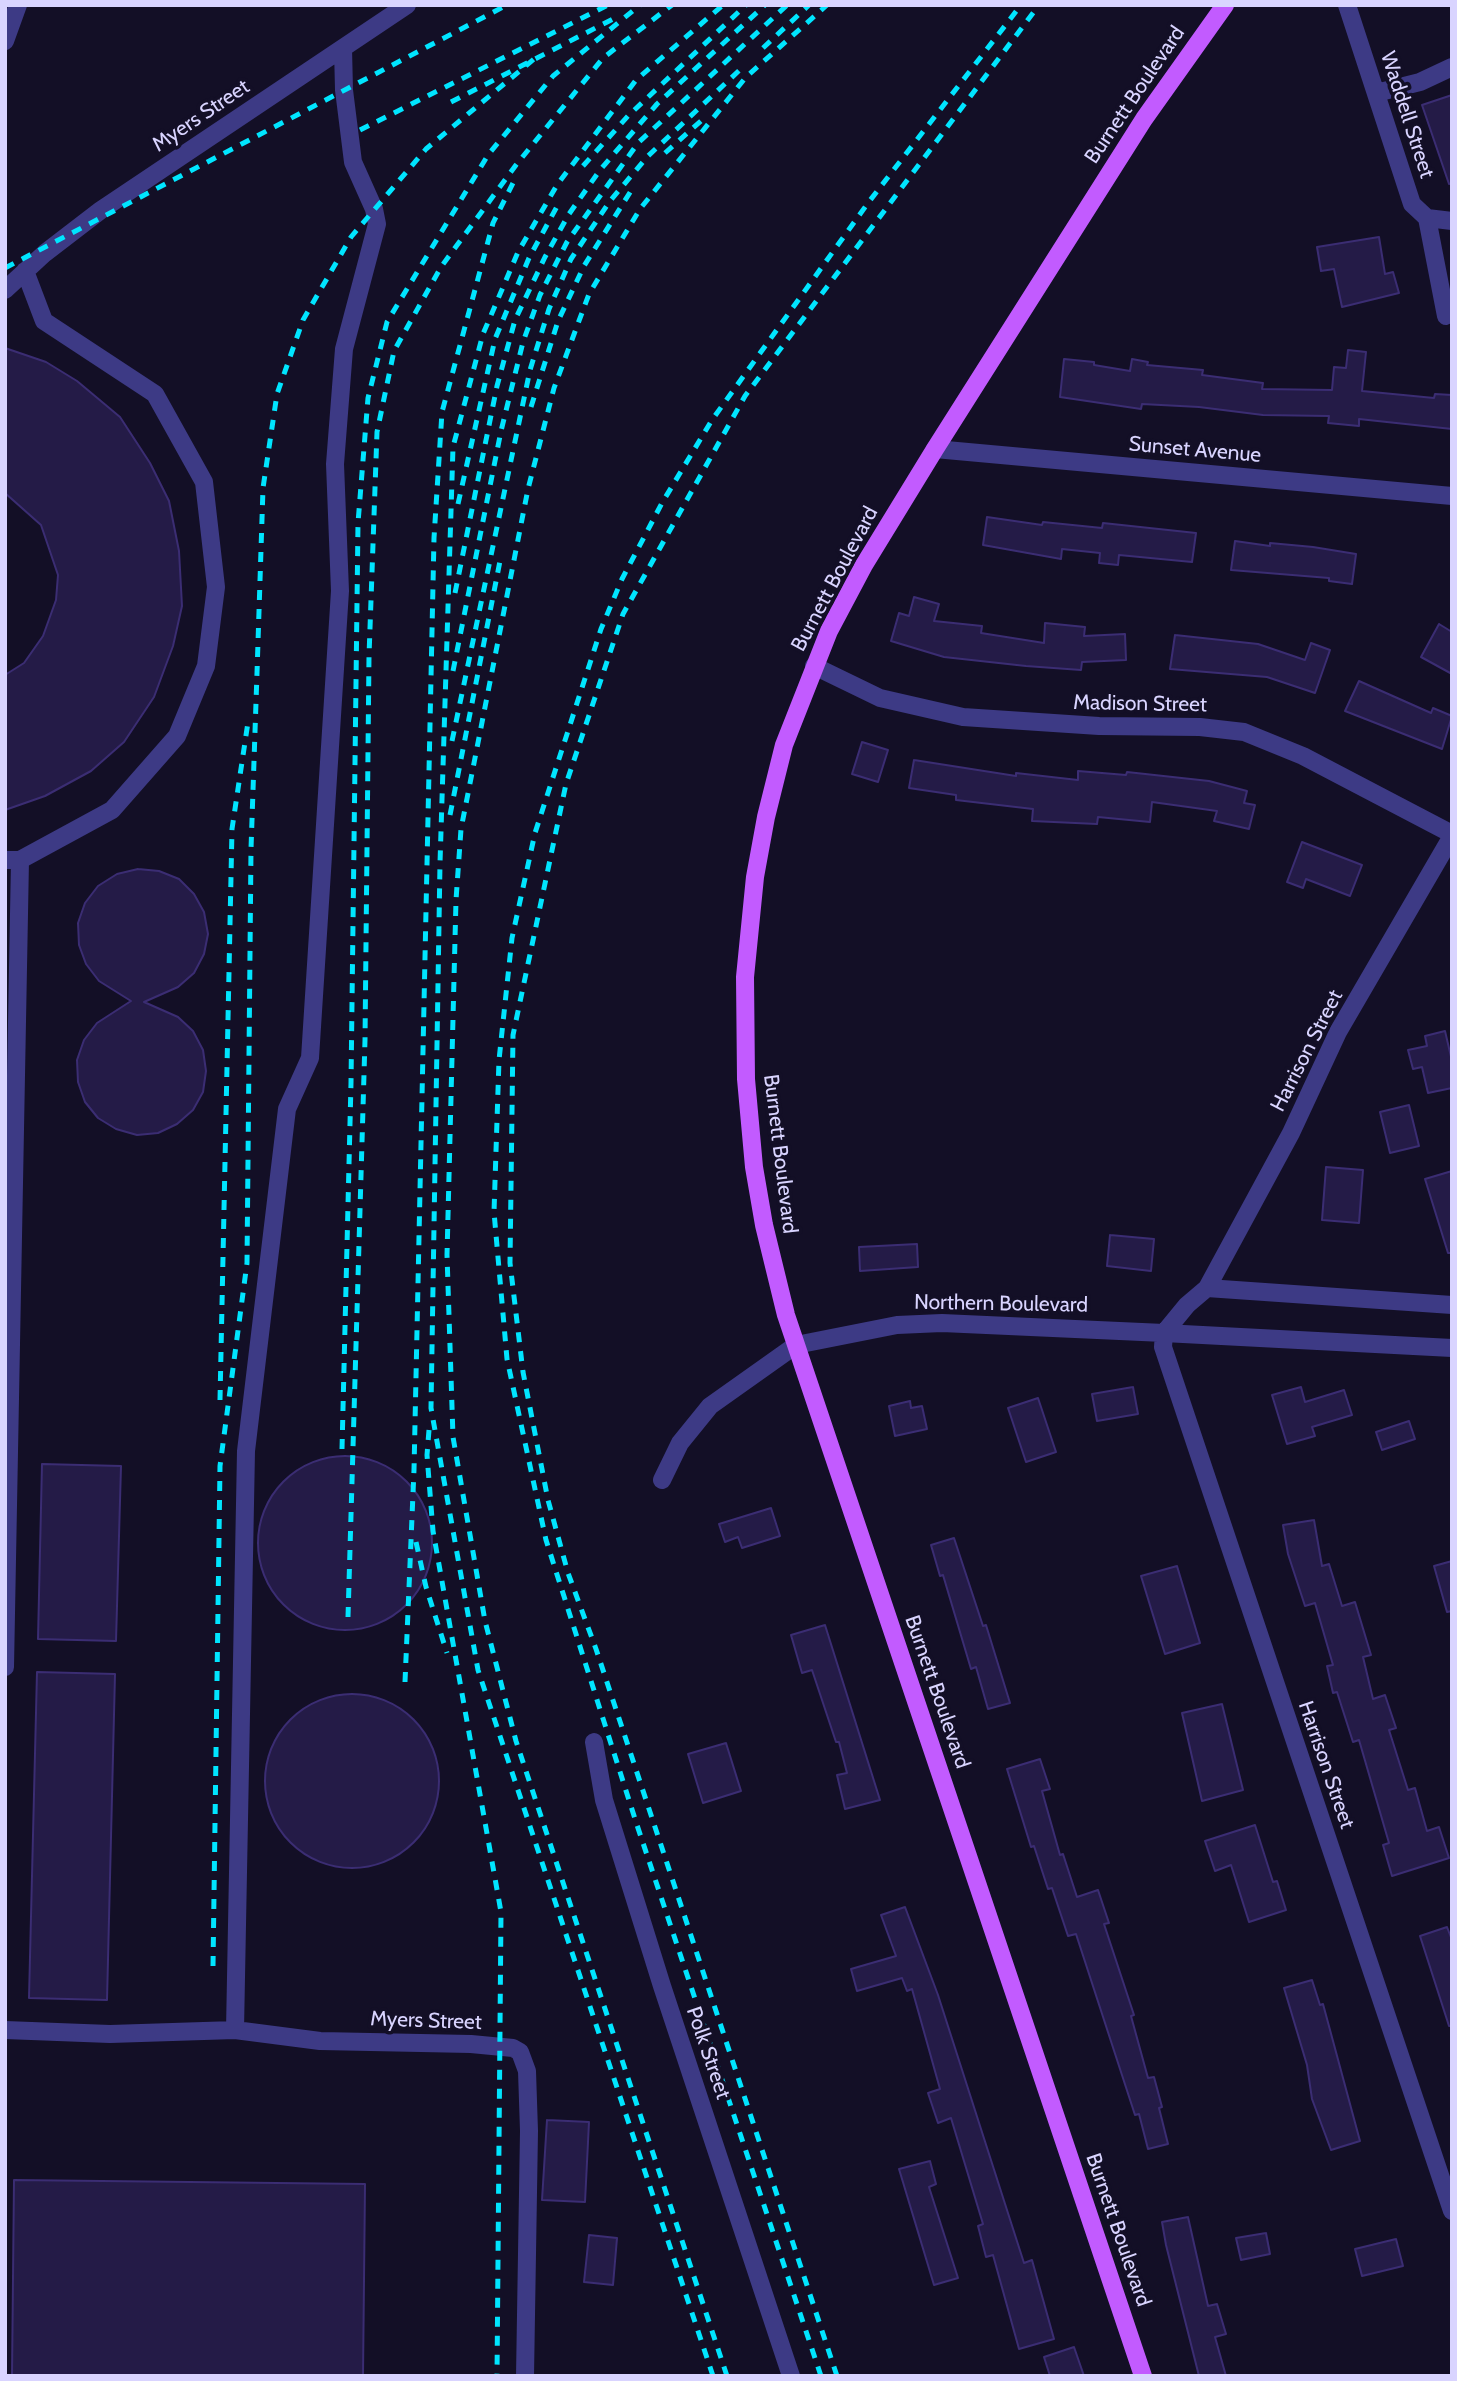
<!DOCTYPE html>
<style>
body{margin:0}
#map{position:relative;width:1457px;height:2381px;overflow:hidden;background:#130f26;font-family:Cabin,sans-serif}
canvas{display:block}
.frame{position:absolute;inset:0;border:7px solid #d9d4ff;pointer-events:none}
</style>
<div id="map">
<canvas width="1457" height="2381"></canvas>
<div class="frame"></div>
</div>
<script>
const g = document.querySelector('canvas').getContext('2d');
g.lineJoin = 'round';
function fill(path, color) {
  g.fillStyle = color;
  g.fill(path, 'evenodd');
}
function poly(rows) {
  const path = new Path2D();
  for (const r of rows) {
    if (r.length === 3) {
      path.moveTo(r[0] + r[2], r[1]);
      path.arc(r[0], r[1], r[2], 0, 2 * Math.PI);
      continue;
    }
    path.moveTo(r[0], r[1]);
    for (let i = 2; i < r.length; i += 2) path.lineTo(r[i], r[i + 1]);
  }
  return path;
}
function stroke(path, color, width, dash) {
  g.strokeStyle = color;
  g.lineWidth = width;
  g.lineCap = dash ? 'butt' : 'round';
  g.setLineDash(dash || []);
  g.stroke(path);
}
function write(font, color, halo, rows, align = 'center') {
  g.font = font + ' Cabin,sans-serif';
  g.lineWidth = 7;
  g.setLineDash([]);
  g.textBaseline = 'middle';
  g.strokeStyle = halo;
  g.fillStyle = color;
  for (const [text, x, y, turn = 0] of rows) {
    g.save();
    g.translate(x, y);
    g.rotate((+turn || 0) * Math.PI / 180);
    g.textAlign = isNaN(turn) ? turn : align;
    if (halo) g.strokeText(text, 0, 0);
    g.fillText(text, 0, 0);
    g.restore();
  }
}
const building = poly([
 [1452,95,1452,183,1449,184,1422,105,1452,95],
 [1379,237,1385,274,1393,272,1399,293,1342,307,1334,269,1321,271,1317,247,1379,237],
 [5,348,46,362,77,381,120,417,150,463,169,501,179,551,182,606,173,646,154,697,124,742,91,771,45,796,5,810,5,675,24,663,43,636,56,600,58,575,41,525,5,493,5,348],
 [1348,350,1366,352,1362,391,1434,398,1435,394,1452,395,1452,429,1359,419,1359,426,1328,423,1329,416,1263,415,1199,407,1142,404,1141,409,1060,397,1064,359,1094,362,1094,365,1130,371,1132,359,1148,362,1147,365,1203,370,1202,375,1263,383,1262,389,1332,390,1334,367,1346,368,1348,350],
 [987,517,1042,525,1043,522,1102,528,1103,523,1196,533,1192,562,1119,555,1118,565,1099,563,1100,553,1062,549,1061,559,983,545,987,517],
 [1235,541,1270,546,1270,543,1313,547,1356,554,1352,584,1329,581,1329,578,1231,570,1235,541],
 [914,597,939,604,934,621,982,626,981,633,1044,643,1045,623,1085,627,1084,636,1125,634,1126,660,1082,662,1081,670,1026,666,944,657,891,641,899,613,909,616,914,597],
 [1439,624,1452,632,1452,674,1421,657,1439,624],
 [1175,635,1258,644,1305,660,1311,643,1330,650,1315,693,1267,677,1170,669,1175,635],
 [1359,681,1431,713,1433,708,1452,716,1442,749,1345,711,1359,681],
 [862,742,888,750,878,782,852,774,862,742],
 [914,760,1016,776,1016,773,1078,780,1078,771,1126,775,1127,772,1209,781,1247,791,1244,803,1255,805,1249,829,1214,821,1217,811,1152,802,1150,822,1098,817,1097,824,1032,821,1033,809,956,800,956,795,909,788,914,760],
 [1302,842,1362,865,1350,896,1306,879,1303,888,1287,882,1302,842],
 [138,869,159,871,179,879,194,894,204,912,208,934,204,954,194,973,178,987,144,1002,178,1017,193,1031,203,1050,206,1071,203,1092,193,1110,177,1124,158,1133,137,1135,116,1129,98,1118,85,1102,78,1082,77,1060,84,1040,97,1023,131,1001,99,981,86,964,79,945,78,923,85,903,98,886,117,874,138,869],
 [1445,1031,1452,1061,1452,1088,1428,1093,1422,1067,1413,1069,1408,1050,1427,1046,1425,1036,1445,1031],
 [1409,1105,1419,1146,1390,1153,1380,1112,1409,1105],
 [1326,1167,1363,1170,1359,1223,1322,1220,1326,1167],
 [1452,1171,1452,1253,1448,1253,1425,1179,1452,1171],
 [1110,1235,1154,1239,1151,1271,1107,1266,1110,1235],
 [917,1244,918,1267,860,1271,859,1247,917,1244],
 [1133,1387,1138,1414,1097,1421,1092,1394,1133,1387],
 [1301,1387,1305,1402,1344,1390,1352,1415,1312,1427,1315,1436,1287,1444,1272,1395,1301,1387],
 [1038,1398,1056,1452,1026,1462,1008,1408,1038,1398],
 [910,1401,911,1408,922,1406,927,1429,895,1436,889,1406,910,1401],
 [1409,1421,1415,1439,1382,1450,1376,1432,1409,1421],
 [345,1543,87],
 [42,1464,121,1466,116,1641,38,1639,42,1464],
 [771,1508,780,1536,742,1548,738,1537,725,1542,719,1524,771,1508],
 [1314,1520,1322,1566,1329,1564,1342,1606,1355,1602,1371,1655,1363,1657,1373,1699,1385,1695,1396,1728,1389,1730,1408,1790,1415,1788,1427,1831,1439,1827,1449,1858,1392,1876,1383,1845,1389,1843,1359,1740,1353,1742,1337,1692,1333,1693,1327,1666,1333,1665,1315,1603,1305,1606,1288,1554,1283,1525,1314,1520],
 [954,1538,983,1626,986,1625,1010,1703,988,1709,976,1667,971,1669,943,1575,940,1576,931,1545,954,1538],
 [1452,1561,1452,1611,1447,1612,1434,1566,1452,1561],
 [1177,1566,1200,1643,1165,1654,1141,1576,1177,1566],
 [825,1625,880,1800,845,1809,837,1775,847,1773,839,1742,836,1742,812,1670,802,1673,791,1635,825,1625],
 [37,1672,115,1674,107,2000,29,1998,37,1672],
 [352,1781,87],
 [1222,1704,1243,1790,1202,1801,1182,1713,1222,1704],
 [726,1743,741,1791,703,1803,688,1754,726,1743],
 [1040,1759,1050,1789,1042,1791,1060,1855,1063,1854,1077,1897,1098,1890,1109,1923,1104,1924,1134,2015,1131,2016,1148,2078,1154,2077,1162,2107,1159,2108,1168,2144,1148,2149,1139,2114,1135,2115,1076,1934,1068,1936,1052,1888,1048,1889,1034,1846,1031,1847,1007,1769,1040,1759],
 [1255,1825,1273,1882,1277,1881,1286,1910,1249,1922,1231,1865,1215,1871,1205,1841,1255,1825],
 [905,1907,938,1995,1024,2263,1032,2260,1054,2339,1019,2349,993,2255,986,2257,978,2226,983,2224,951,2118,938,2123,928,2093,940,2089,912,1989,907,1991,902,1978,857,1991,851,1969,896,1956,881,1915,905,1907],
 [1447,1927,1452,1940,1452,2026,1449,2026,1420,1936,1447,1927],
 [1312,1980,1320,2005,1323,2004,1360,2141,1331,2150,1312,2099,1307,2065,1284,1988,1312,1980],
 [547,2120,589,2122,585,2202,542,2200,547,2120],
 [930,2161,936,2184,929,2187,958,2278,934,2285,899,2169,930,2161],
 [14,2180,365,2184,363,2376,12,2376,14,2180],
 [1188,2217,1208,2306,1217,2304,1226,2334,1215,2337,1226,2376,1199,2376,1166,2245,1162,2222,1188,2217],
 [1266,2233,1270,2254,1241,2260,1236,2238,1266,2233],
 [589,2235,617,2238,613,2285,584,2282,589,2235],
 [1396,2239,1403,2266,1362,2276,1355,2249,1396,2239],
 [1074,2347,1084,2376,1050,2376,1044,2357,1074,2347]
]);
fill(building, '#241b47');
stroke(building, '#3b2d73', 2);
stroke(poly([
 [1347,5,1412,204,1427,218,1446,316],
 [5,41,18,5],
 [1376,93,1420,82,1452,67],
 [1427,218,1452,221],
 [5,290,45,253,101,210,407,5],
 [935,449,1452,496],
 [814,666,880,698,963,717,1099,726,1200,727,1244,732,1303,756,1452,834],
 [5,860,20,860,112,810,177,736,206,666,216,587,204,482,155,394,44,321,25,271],
 [1207,1288,1291,1133,1338,1032,1452,836],
 [1452,1348,1164,1333,1163,1347,1452,2211],
 [662,1480,680,1443,710,1406,796,1345,897,1325,942,1323,1164,1333,1187,1305,1207,1288,1452,1305],
 [5,1667,20,860],
 [594,1742,604,1800,662,1986,791,2376],
 [5,2030,110,2034,235,2030,320,2041,471,2044,513,2048,520,2052,527,2071,529,2131,525,2376],
 [235,2030,246,1451,287,1109,310,1058,340,591,335,464,344,349,377,224,374,209,353,162,344,90,343,48]
]), '#3d3a85', 18);
stroke(poly([
 [1143,2376,786,1315,764,1225,754,1167,746,1079,745,977,755,877,766,817,784,745,829,631,864,565,935,449,1144,119,1225,5]
]), '#c25bff', 18);
stroke(poly([
 [763,48,809,5],
 [451,102,613,19],
 [360,130,608,5],
 [665,153,702,120],
 [583,166,628,116,746,5],
 [5,268,507,5],
 [531,407,558,321,584,266,634,186],
 [458,504,495,339,529,258,560,201],
 [455,593,497,386,515,320,545,257,569,214,600,170,657,104,765,5],
 [453,671,501,431,523,342,540,295,567,242,638,143,787,5],
 [452,741,530,370,549,309,571,259,610,201,648,156,745,65],
 [450,815,500,561],
 [220,1400,232,829,248,722],
 [429,1430,427,1455,433,1531,501,1912,497,2376],
 [342,1449,351,1083,358,523,368,398,387,322,488,155,553,76,640,5],
 [416,1542,426,1587,447,1653],
 [348,1617,365,1040,369,656,377,432,394,351,441,267,516,165,603,58,672,5],
 [405,1682,414,1470,434,538,442,412,493,223,516,177],
 [213,1966,220,1466,247,1263,251,849,257,673,263,488,277,394,303,320,351,237,426,149,534,59],
 [713,2376,478,1670,431,1408,440,863,453,447,483,334,518,252,557,185,636,80,723,5],
 [727,2376,516,1741,485,1621,453,1437,447,1255,456,900,461,829,528,489,554,388,589,294,640,209,746,77,827,5],
 [821,2376,636,1822,546,1540,507,1359,494,1212,499,1060,512,938,535,833,601,629,622,579,662,503,712,420,868,203,1021,5],
 [837,2376,596,1649,568,1573,548,1500,523,1372,510,1263,513,1035,566,784,623,614,745,396,1039,5]
]), '#00e5ff', 5, [10, 9]);
write('21px', '#d9d4ff', '#130f26', [
 ["Burnett Boulevard",1135,95,-56],
 ["Waddell Street",1407,115,72],
 ["Myers Street",201,116,-34],
 ["Sunset Avenue",1195,450,5],
 ["Burnett Boulevard",835,579,-62],
 ["Madison Street",1140,704,1],
 ["Harrison Street",1307,1051,-63],
 ["Burnett Boulevard",780,1154,83],
 ["Northern Boulevard",1001,1304,1],
 ["Burnett Boulevard",937,1692,71],
 ["Harrison Street",1326,1765,71],
 ["Myers Street",426,2021,2],
 ["Polk Street",708,2053,71],
 ["Burnett Boulevard",1118,2230,71]
]);
</script>
